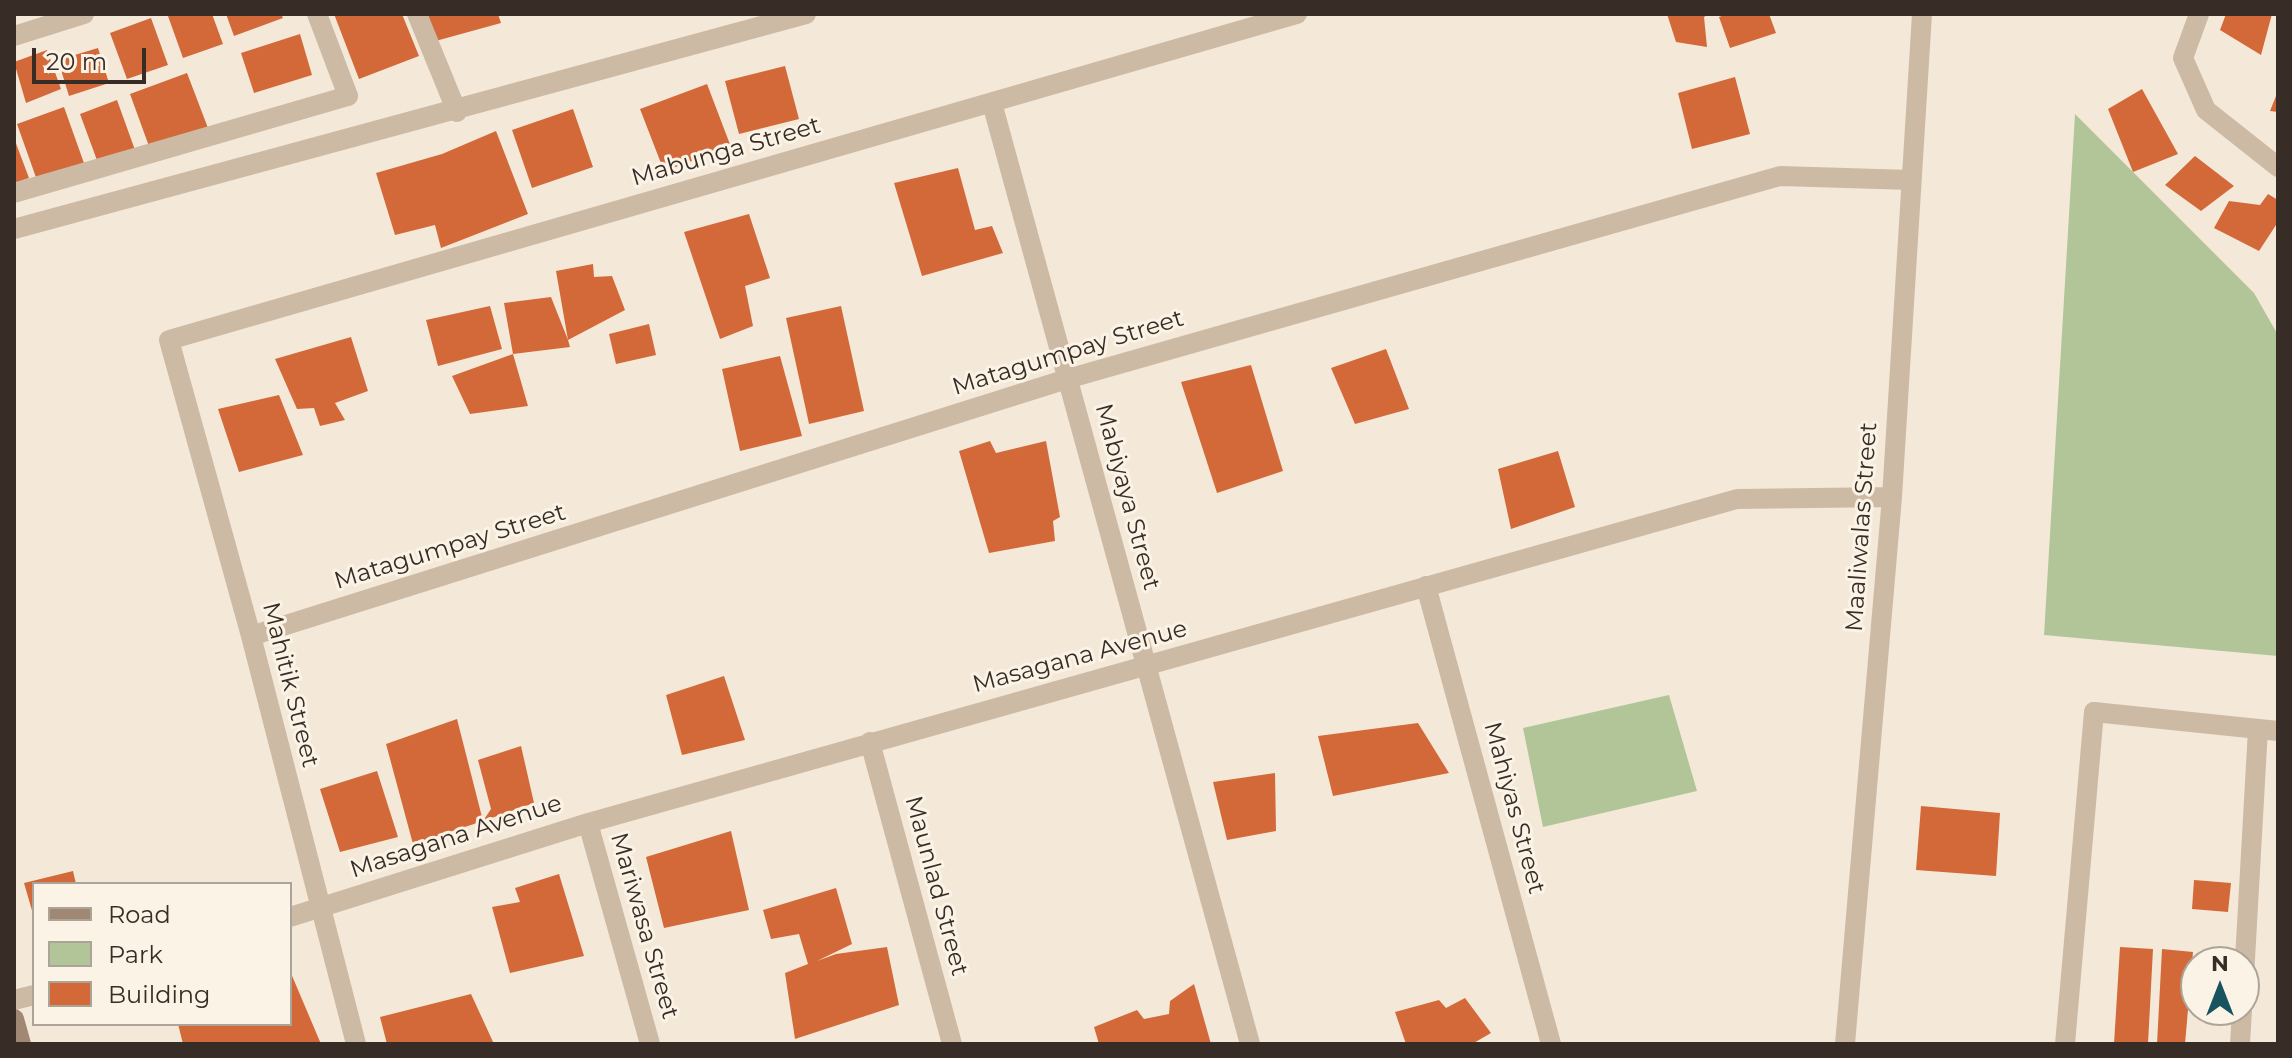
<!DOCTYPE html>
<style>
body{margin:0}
#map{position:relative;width:2292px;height:1058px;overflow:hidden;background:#f4e9d9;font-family:Montserrat,sans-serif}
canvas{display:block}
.frame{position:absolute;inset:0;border:16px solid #382d26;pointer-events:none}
.legend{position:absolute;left:32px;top:882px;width:260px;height:144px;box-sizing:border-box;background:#fbf3e6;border:2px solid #ada499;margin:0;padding:10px 14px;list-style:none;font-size:24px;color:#382d26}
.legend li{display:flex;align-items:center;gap:16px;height:40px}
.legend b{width:40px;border:2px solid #ada499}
.north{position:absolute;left:2180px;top:946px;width:80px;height:80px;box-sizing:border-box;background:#fbf3e6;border:2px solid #ada499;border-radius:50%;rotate:0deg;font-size:22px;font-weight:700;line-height:32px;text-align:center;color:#382d26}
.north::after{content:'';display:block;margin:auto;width:28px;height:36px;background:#17545e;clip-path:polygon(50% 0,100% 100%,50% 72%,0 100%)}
.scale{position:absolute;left:32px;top:48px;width:114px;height:36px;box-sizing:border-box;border:4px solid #382d26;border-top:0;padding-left:10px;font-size:24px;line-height:28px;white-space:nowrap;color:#382d26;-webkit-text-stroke:6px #fbf3e6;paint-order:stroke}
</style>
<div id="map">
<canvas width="2292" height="1058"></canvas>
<div class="frame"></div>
<ul class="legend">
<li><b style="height:10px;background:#a18875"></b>Road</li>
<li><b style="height:22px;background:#b2c598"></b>Park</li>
<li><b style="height:22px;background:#d36939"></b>Building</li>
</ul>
<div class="north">N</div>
<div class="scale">20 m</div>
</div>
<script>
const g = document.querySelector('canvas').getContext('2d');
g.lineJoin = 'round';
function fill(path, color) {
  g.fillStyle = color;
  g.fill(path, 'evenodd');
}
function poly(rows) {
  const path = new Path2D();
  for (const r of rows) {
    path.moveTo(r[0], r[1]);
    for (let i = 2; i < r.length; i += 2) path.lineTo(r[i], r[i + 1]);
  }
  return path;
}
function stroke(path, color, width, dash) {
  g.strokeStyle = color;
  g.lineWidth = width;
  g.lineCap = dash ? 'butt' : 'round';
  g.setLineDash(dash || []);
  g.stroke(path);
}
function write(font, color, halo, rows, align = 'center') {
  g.font = font + ' Montserrat,sans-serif';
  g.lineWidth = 6;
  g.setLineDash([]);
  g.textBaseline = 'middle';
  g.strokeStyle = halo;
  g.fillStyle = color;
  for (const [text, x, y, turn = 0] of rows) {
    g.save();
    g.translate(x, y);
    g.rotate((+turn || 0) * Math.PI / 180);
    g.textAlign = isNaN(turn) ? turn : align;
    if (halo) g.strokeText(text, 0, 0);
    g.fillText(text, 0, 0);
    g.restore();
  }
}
fill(poly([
 [2075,114,2254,293,2278,335,2278,656,2044,635],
 [1669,695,1697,791,1543,827,1523,728]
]), '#b2c598');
fill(poly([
 [174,14,212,14,223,44,183,58,168,16],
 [226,14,281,14,283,18,234,36],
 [334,14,402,14,419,56,359,79],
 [424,14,498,14,501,23,432,42],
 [1667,14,1709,14,1704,17,1707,47,1676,42],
 [1727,14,1769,14,1776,33,1730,48,1719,17],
 [2226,14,2272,14,2261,55,2220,30],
 [151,18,168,65,127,79,110,33],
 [300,34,312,75,254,93,241,53],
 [98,48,109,83,69,96,58,60],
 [47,50,61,89,26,103,14,62],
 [785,66,799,119,739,134,725,81],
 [187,73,208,128,150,149,130,94],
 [1735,77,1750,134,1692,149,1678,93],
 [707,84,731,147,664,171,640,109],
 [2142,89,2178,154,2133,172,2108,109],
 [2278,91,2278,112,2270,111],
 [117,100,135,150,98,163,80,114],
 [64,107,85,166,38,183,17,124],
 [573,109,593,167,532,188,512,130],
 [496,131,528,214,441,248,435,225,395,235,376,173,442,154],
 [14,138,29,178,14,183],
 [2195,156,2234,186,2201,211,2165,185],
 [958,168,975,230,992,226,1003,253,922,276,894,183],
 [2268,194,2278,200,2278,222,2259,251,2214,228,2229,201,2260,205],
 [749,214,770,278,745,286,753,326,720,339,684,232],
 [593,264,594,277,612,276,625,310,568,340,570,347,513,354,528,406,470,414,452,376,513,354,504,303,551,297,568,340,556,271],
 [490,306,502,349,438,366,426,320],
 [841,306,864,411,809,424,786,318],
 [649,324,656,355,616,364,609,334],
 [351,337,368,391,335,403,345,420,320,426,314,408,297,409,275,359],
 [1386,349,1409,409,1355,424,1331,368],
 [780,356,802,436,740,451,722,369],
 [1251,365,1283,471,1217,493,1181,382],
 [279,395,303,455,239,472,218,409],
 [990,441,996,453,1046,441,1060,517,1053,521,1055,541,989,553,959,451],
 [1558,451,1575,507,1511,529,1498,469],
 [724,676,745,740,682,755,666,695],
 [457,719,483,821,413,844,386,744],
 [1418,723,1449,773,1333,796,1318,736],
 [521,746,534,803,483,821,491,809,478,760],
 [377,771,398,837,340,852,320,789],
 [1275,773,1276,831,1227,840,1213,782],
 [1921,806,2000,813,1996,876,1916,870],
 [731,831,749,910,664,928,646,857],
 [73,871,76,884,34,884,33,914,24,883],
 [559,874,584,956,510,973,492,907,520,902,515,888],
 [2194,880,2231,883,2228,912,2192,909],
 [836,888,852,944,817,961,836,954,887,947,899,1005,795,1039,785,973,808,964,799,934,771,939,763,910],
 [2120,947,2153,949,2148,1044,2114,1044],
 [2162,949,2193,952,2185,1044,2157,1044],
 [290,971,321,1044,183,1044,178,1024,290,1024],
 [1194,984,1211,1044,1099,1044,1094,1027,1137,1010,1144,1019,1169,1014,1170,1001],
 [471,994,494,1044,387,1044,380,1017],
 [1465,998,1491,1033,1472,1044,1406,1044,1395,1012,1439,1000,1446,1008]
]), '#d36939');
stroke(poly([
 [14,193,348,96],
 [2244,977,2258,729],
 [2065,1044,2094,712],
 [2240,1044,2242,1010]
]), '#cdbaa4', 20);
stroke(poly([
 [317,14,348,96],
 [417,14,457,112],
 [2199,14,2183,58,2206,110,2278,167],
 [14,36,84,14],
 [992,103,1250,1044],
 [14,229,806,14],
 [1426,586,1551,1044],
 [251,636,1067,379,1780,176,1911,180],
 [2094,712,2278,731],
 [870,742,952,1044],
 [588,823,650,1044],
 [290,917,588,823,1737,499,1892,497],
 [14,1000,34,995],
 [356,1044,251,636,169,340,1297,14],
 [1845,1044,1892,497,1922,14]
]), '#cdbaa4', 20);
stroke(poly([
 [14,1019,21,1044]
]), '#a18875', 20);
write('24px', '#382d26', '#fbf3e6', [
 ["Mabunga Street",726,152,-16],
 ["Matagumpay Street",1068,353,-17],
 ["Mabiyaya Street",1127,497,75],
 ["Maaliwalas Street",1862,527,-86],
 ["Matagumpay Street",450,547,-17],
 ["Masagana Avenue",1080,657,-15],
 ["Mahitik Street",290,685,76],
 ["Mahiyas Street",1514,808,75],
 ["Masagana Avenue",456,837,-18],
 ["Maunlad Street",936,886,75],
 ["Mariwasa Street",644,926,74]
]);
</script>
